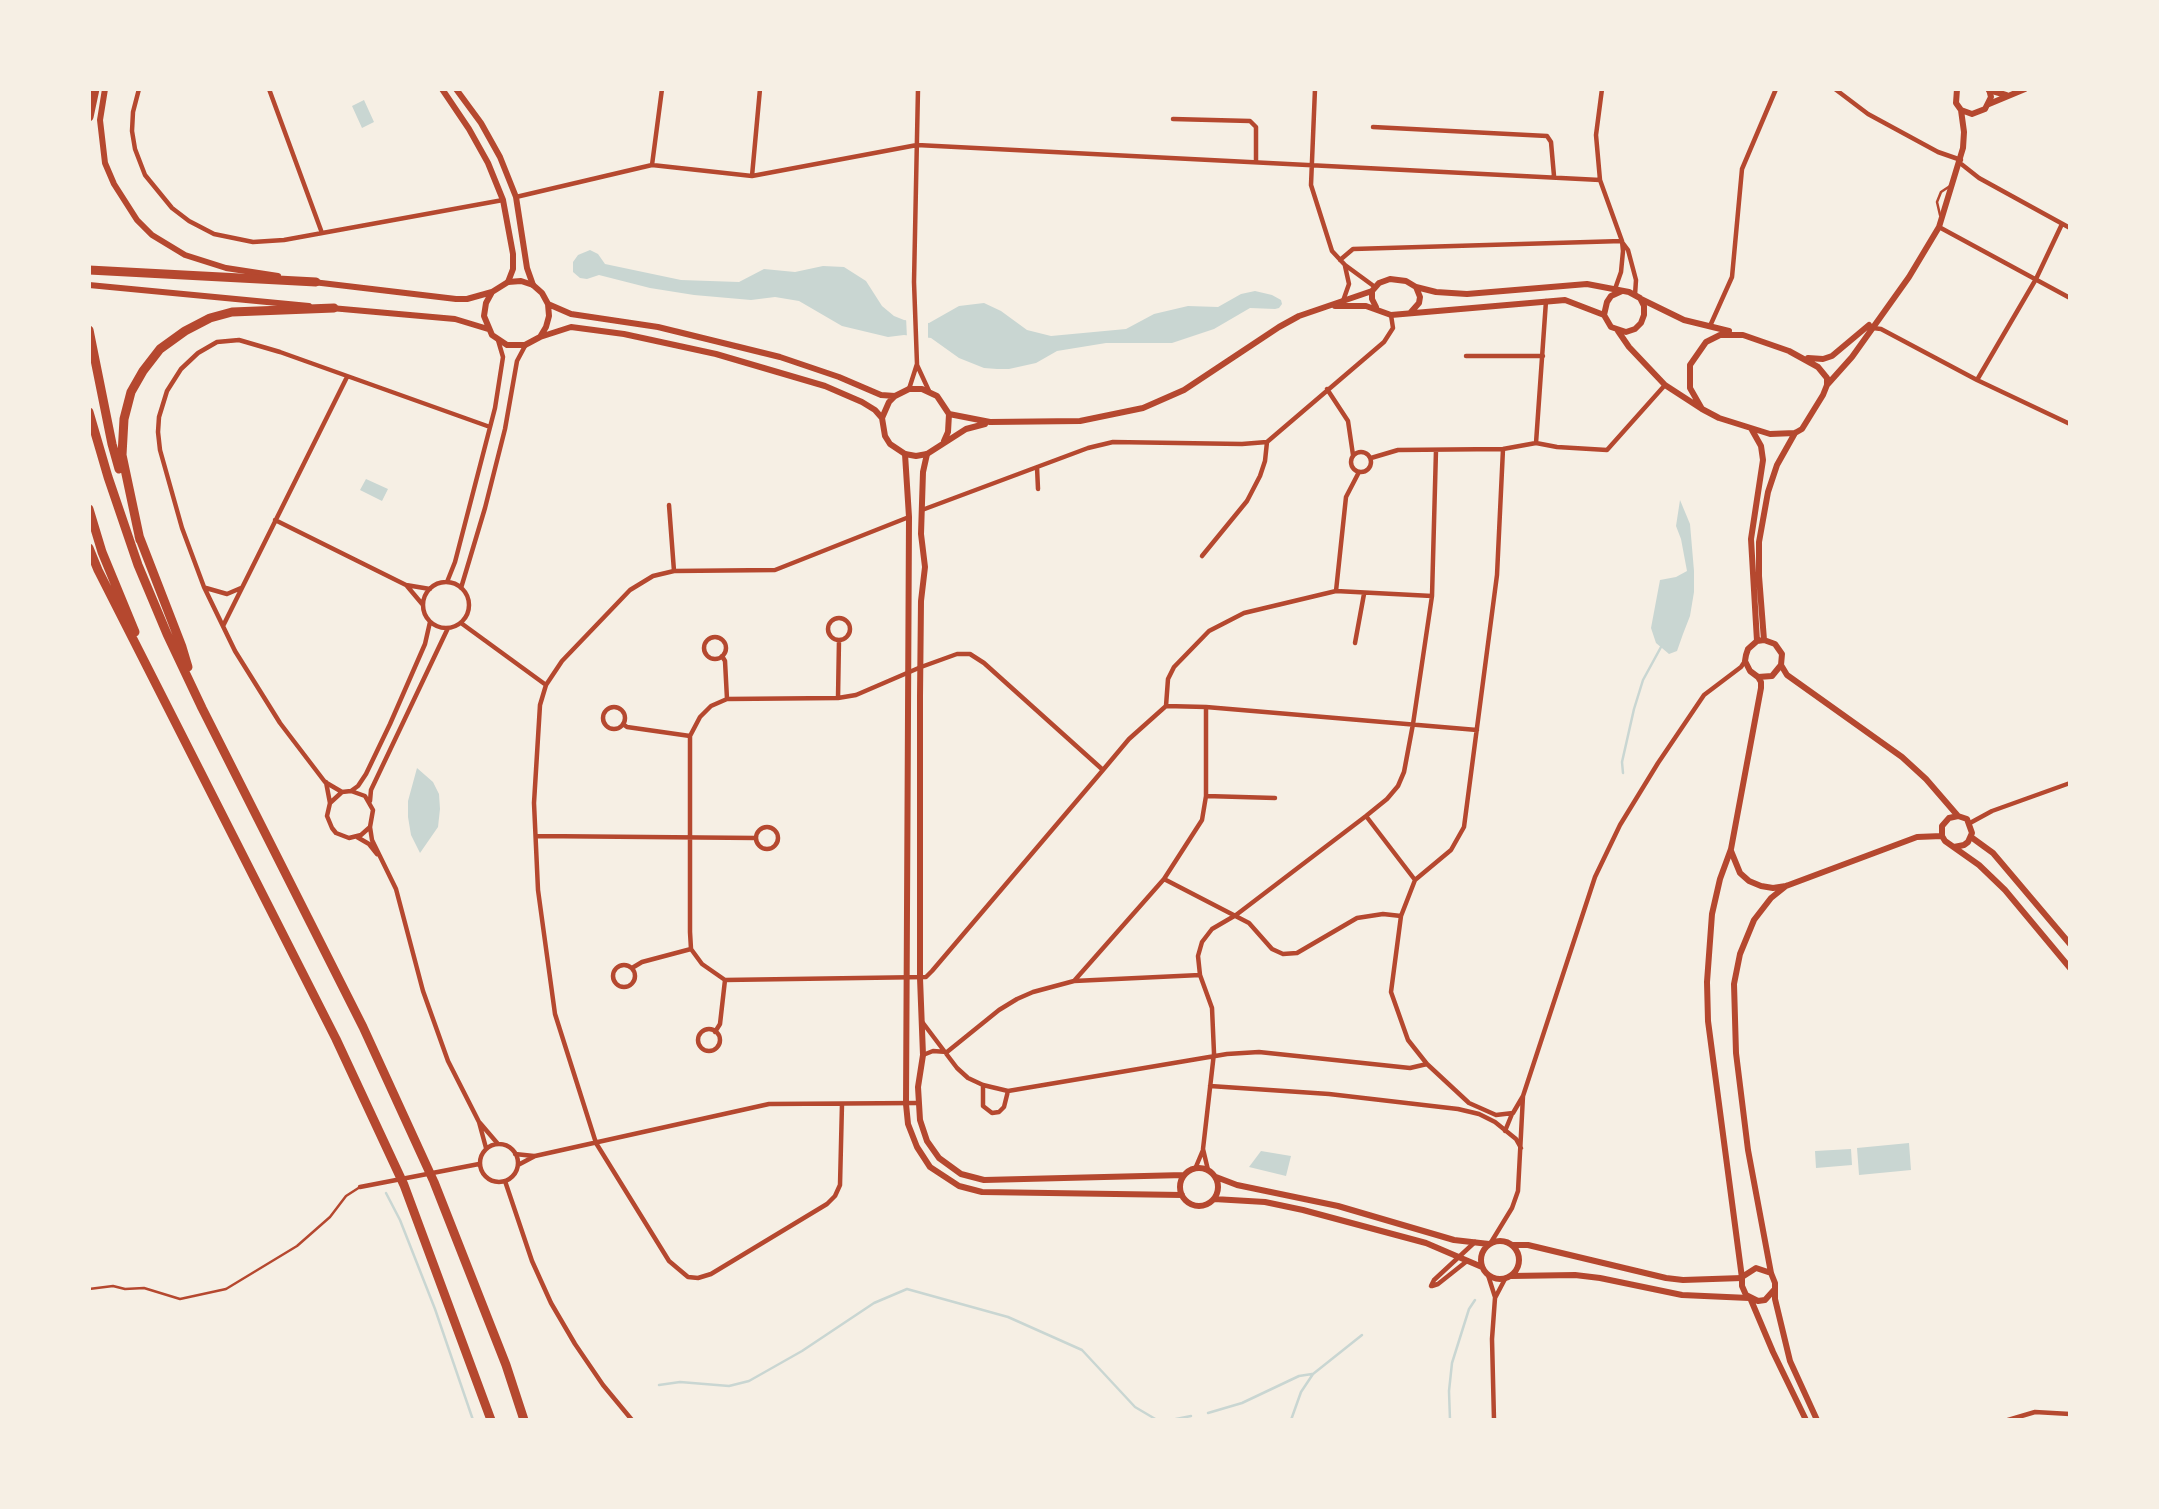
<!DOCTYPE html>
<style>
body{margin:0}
#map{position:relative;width:2159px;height:1509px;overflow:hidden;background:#f6efe4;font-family:"Varela Round",sans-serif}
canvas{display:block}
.frame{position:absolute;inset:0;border:91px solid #f6efe4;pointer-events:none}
</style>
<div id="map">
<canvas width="2159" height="1509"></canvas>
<div class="frame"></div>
</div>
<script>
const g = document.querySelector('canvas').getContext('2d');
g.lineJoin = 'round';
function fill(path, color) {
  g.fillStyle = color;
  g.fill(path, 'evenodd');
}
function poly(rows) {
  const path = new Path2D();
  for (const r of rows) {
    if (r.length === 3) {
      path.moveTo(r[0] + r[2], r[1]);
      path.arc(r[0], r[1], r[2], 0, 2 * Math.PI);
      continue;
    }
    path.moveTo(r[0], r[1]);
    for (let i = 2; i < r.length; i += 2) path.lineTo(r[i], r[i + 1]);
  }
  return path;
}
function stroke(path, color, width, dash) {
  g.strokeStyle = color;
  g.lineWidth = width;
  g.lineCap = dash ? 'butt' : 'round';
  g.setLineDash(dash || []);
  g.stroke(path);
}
fill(poly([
 [364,100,374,122,362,128,352,106],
 [590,250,598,254,605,264,681,280,739,282,764,269,795,272,823,266,844,267,866,281,882,306,894,316,904,320,929,323,959,306,984,303,1001,311,1027,330,1051,336,1126,329,1154,314,1188,306,1218,307,1241,294,1255,291,1272,295,1281,300,1282,304,1279,308,1275,309,1250,308,1214,329,1172,343,1106,343,1057,351,1036,363,1009,369,997,369,984,368,959,358,931,338,904,335,888,337,842,326,799,301,775,297,751,300,694,295,650,288,599,275,587,279,580,278,573,272,573,262,578,255],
 [366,479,388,489,382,501,360,490],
 [1680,500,1690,524,1694,571,1694,592,1690,616,1683,634,1677,651,1669,654,1656,643,1651,628,1660,580,1676,577,1687,571,1681,539,1676,526],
 [417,768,433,782,439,794,440,809,438,827,420,853,411,835,408,817,408,801],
 [1909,1143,1911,1170,1859,1175,1857,1148],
 [1851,1149,1852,1165,1816,1168,1815,1151],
 [1261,1151,1291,1156,1286,1176,1249,1167]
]), '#c9d6d2');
fill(poly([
 [906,317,928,319,928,341,907,338]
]), '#f6efe4');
stroke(poly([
 [1623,773,1622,762,1634,709,1643,680,1661,647],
 [386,1193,400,1220,435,1309,473,1420],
 [659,1385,680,1382,729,1386,749,1381,802,1351,874,1303,907,1289,1008,1317,1082,1350,1135,1407,1157,1420],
 [1208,1413,1242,1403,1299,1376,1312,1374],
 [1171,1420,1191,1416],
 [1291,1420,1301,1392,1313,1374,1362,1335],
 [1450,1420,1449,1391,1452,1363,1469,1309,1475,1300]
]), '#c9d6d2', 2.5);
stroke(poly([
 [1940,215,1937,202,1941,192,1950,186],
 [89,1289,113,1286,125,1289,144,1288,180,1299,226,1289,297,1246,330,1217,346,1196,360,1187]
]), '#b5482f', 2.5);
stroke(poly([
 [139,89,133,112,132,131,135,149,145,175,172,208,189,221,214,234,253,242,284,240,503,200],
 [269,89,322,233],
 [1315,89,1311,185,1332,251,1345,265,1375,287],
 [1602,89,1596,135,1600,180,1622,241,1623,251,1621,272,1615,289],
 [1835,89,1868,114,1938,152,1961,160],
 [1173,119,1250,121,1256,127,1256,162],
 [1373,127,1547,136,1551,142,1554,176],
 [1960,163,1979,178,2070,228],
 [652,165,662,89],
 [752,176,760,89],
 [516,197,652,165,752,176,917,145,1600,180],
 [1939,227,2070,298],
 [1622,242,1628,250,1636,280,1635,295],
 [1340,260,1353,249,1622,241],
 [1343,301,1349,284,1345,266],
 [1710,326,1732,277,1742,169,1776,89],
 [1873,328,1881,329,1977,380,2070,424],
 [1466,356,1543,356],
 [917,365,929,391],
 [1977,380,2036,279,2062,224],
 [909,389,917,364,914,282,918,89],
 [1327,389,1348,421,1353,455],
 [1536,443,1546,301],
 [1503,449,1497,575,1464,827,1451,850,1415,880,1401,916,1391,992,1408,1040,1427,1064,1469,1103,1496,1115,1513,1113,1523,1096],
 [1361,462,10],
 [1371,458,1398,450,1503,449,1536,443,1557,447,1607,450,1665,385],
 [1037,467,1038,489],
 [669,505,674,571],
 [922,510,1088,448,1113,442,1242,444,1267,442,1384,342,1393,328,1391,315],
 [275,520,406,585,430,589],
 [1202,556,1247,501,1260,476,1265,461,1267,442],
 [447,582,455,562,495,408,503,357,498,340],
 [446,605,23],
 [407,586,423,605],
 [206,588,227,594,241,588],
 [461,588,485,508,505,429,517,361,525,346],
 [1336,591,1346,497,1359,472],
 [839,629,11],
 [461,623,546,685],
 [223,626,347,377],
 [715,648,11],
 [1355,643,1364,594],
 [722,656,725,661,727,699],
 [838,698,839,640],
 [1166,706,1206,707,1477,730],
 [614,718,11],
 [623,724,627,727,690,736],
 [1103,770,984,663,970,654,957,654,921,667,856,695,838,698,727,699,711,706,700,717,690,736,690,932,691,949,702,964,725,980,926,977,932,971,1103,770,1129,739,1166,706,1168,679,1174,667,1209,631,1244,613,1336,591,1432,596],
 [326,782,330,803,327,816,332,828,336,833,349,838,361,835,370,827,373,810,365,796,351,791,342,792,330,803],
 [351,791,358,786,366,774,390,724,425,644,430,622],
 [342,792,325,782,280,723,235,651,204,587,182,528,160,450,158,432,159,417,167,391,181,369,198,353,217,342,239,340,280,352,490,427],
 [1206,796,1275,798],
 [370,801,371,790,448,628],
 [1366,816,1415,880],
 [1970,823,1992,811,2070,783],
 [370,827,372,840,396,889,423,991,448,1061,479,1122,486,1148],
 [767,838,11],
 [536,836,756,838],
 [357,837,369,844,377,854],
 [1164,879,1249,923,1272,949,1283,954,1297,953,1357,918,1383,914,1401,916],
 [624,976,11],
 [632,968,642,962,691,949],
 [1074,981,1200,975],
 [923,1023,957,1068,968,1078,983,1085,1008,1091,1227,1054,1259,1052,1410,1068,1427,1064],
 [709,1040,11],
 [715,1032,720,1024,725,980],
 [923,1055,933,1051,947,1052,999,1010,1017,999,1033,992,1074,981,1164,879,1202,820,1206,796,1206,707],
 [983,1085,983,1106,992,1113,999,1112,1004,1107,1008,1091],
 [1210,1086,1329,1094,1458,1109,1479,1114,1495,1122,1516,1139,1521,1148],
 [842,1104,840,1185,835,1196,827,1204,711,1274,698,1278,688,1277,669,1261,596,1143,555,1014,538,890,534,803,540,705,546,685,562,661,630,590,653,576,674,571,775,570,909,517],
 [480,1123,498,1144],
 [1505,1131,1512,1114],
 [499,1163,19],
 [515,1154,534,1156],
 [518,1165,535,1156,769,1104,918,1103],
 [1195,1169,1203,1150],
 [1208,1170,1203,1149,1214,1053,1212,1008,1200,975,1198,956,1202,942,1212,929,1236,915,1366,816,1387,799,1398,786,1404,772,1413,724,1432,596,1436,450],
 [505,1181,532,1261,551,1303,575,1344,603,1385,632,1420],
 [360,1187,479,1164],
 [1490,1244,1512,1208,1518,1191,1523,1096,1595,877,1620,825,1658,763,1704,695,1741,667,1745,661],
 [1488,1275,1495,1297],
 [1431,1286,1434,1280,1475,1242],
 [1432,1286,1438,1284,1467,1261],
 [1494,1420,1492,1339,1495,1298,1505,1279],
 [2008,1420,2035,1412,2070,1414]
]), '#b5482f', 4.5);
stroke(poly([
 [442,89,469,129,488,163,503,200,513,254,513,269,508,282],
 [456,89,481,123,500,157,516,197,527,268,533,285],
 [1989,90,2006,95],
 [1989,104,2025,89],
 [905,454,909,517,906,1104,908,1124,917,1147,930,1167,959,1186,982,1192,1182,1195],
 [927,454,923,472,921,534,925,567,921,601,920,696,920,978,923,1055,918,1087,920,1120,927,1141,939,1158,961,1174,984,1180,1184,1175],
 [1199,1187,19],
 [1216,1177,1237,1185,1338,1206,1454,1240,1489,1244],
 [1214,1199,1265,1202,1303,1210,1426,1243,1482,1267],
 [1500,1260,19],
 [1512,1245,1528,1245,1666,1278,1683,1280,1742,1278],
 [1511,1276,1575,1275,1600,1278,1682,1295,1749,1298]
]), '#b5482f', 6);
stroke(poly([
 [105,89,100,120,105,163,114,184,137,220,152,235,185,255,226,268,278,276],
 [1961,110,1972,114,1985,109,1991,97,1989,89],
 [313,282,456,299,467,299,492,292],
 [89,285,309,306],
 [1641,299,1684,320,1729,331],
 [548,304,571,314,658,327,780,357,839,377,881,395,895,396],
 [1335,306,1366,306,1391,315,1565,300,1604,315],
 [1376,307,1372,299,1372,291,1379,283,1390,279,1406,281,1416,287,1436,292,1467,294,1587,284,1629,292,1640,298,1644,306,1644,315,1641,323,1635,329,1626,332,1611,327,1604,315,1607,302,1611,296,1622,291],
 [331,308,455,319,488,329],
 [1411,312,1419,303,1420,297,1416,287],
 [1618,331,1629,347,1665,385,1702,409,1719,418,1770,434,1795,433,1802,429,1823,395,1827,385,1827,378,1818,367,1789,351,1743,335,1720,335,1706,342,1690,365,1690,388,1702,409],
 [540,337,546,327,549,316,548,304,542,293,533,285,521,281,508,282,492,292,486,303,484,316,492,335,507,345,525,345,540,337,571,327,624,334,716,354,825,386,862,402,875,410,882,418],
 [1808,358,1823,359,1832,356,1869,325],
 [1827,385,1852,357,1909,277,1939,227,1963,148,1964,132,1961,110,1956,103,1957,89],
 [949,414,990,422,1080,421,1143,408,1184,390,1279,327,1299,316,1372,291],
 [1752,430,1761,446,1763,460,1751,539,1757,641],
 [944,441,948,432,949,414,937,396,922,389,909,389,895,396,889,402,882,418,885,436,890,444,905,454,916,456,927,454,966,429,985,424],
 [1764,640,1759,576,1759,542,1768,492,1777,465,1795,433],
 [1781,665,1772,676,1758,677,1750,671,1745,661,1746,655,1748,649,1757,641,1764,640,1775,644,1782,654,1781,665,1787,675,1902,757,1926,779,1958,816],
 [1758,677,1761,682,1761,688,1731,849,1720,879,1712,914,1707,982,1708,1021,1742,1278,1742,1286,1746,1295,1758,1301,1765,1300,1774,1290],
 [1971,837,1993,853,2070,944],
 [1954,847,1964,845,1968,842,1972,833,1967,819,1958,816,1949,818,1942,826,1942,836,1945,841,1979,865,2005,890,2070,968],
 [1731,851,1740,873,1749,881,1761,886,1773,888,1786,886,1917,837,1942,836],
 [1786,886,1771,898,1754,920,1740,954,1734,984,1736,1053,1748,1150,1771,1273,1775,1283,1775,1299,1790,1361,1817,1420],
 [1742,1277,1756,1268,1771,1273],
 [1751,1300,1773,1352,1806,1420]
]), '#b5482f', 6);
stroke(poly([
 [89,117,95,89],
 [89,270,316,282],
 [89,330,112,444,119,469],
 [89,412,108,477,138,565,167,634,202,708,363,1027,434,1182,506,1365,524,1420],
 [89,509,102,552,135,632],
 [139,536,182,647,188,667],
 [140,540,122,455,124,419,131,392,143,371,160,349,185,331,210,318,232,312,334,308],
 [89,548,98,570,336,1039,404,1185,491,1420]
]), '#b5482f', 9);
</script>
